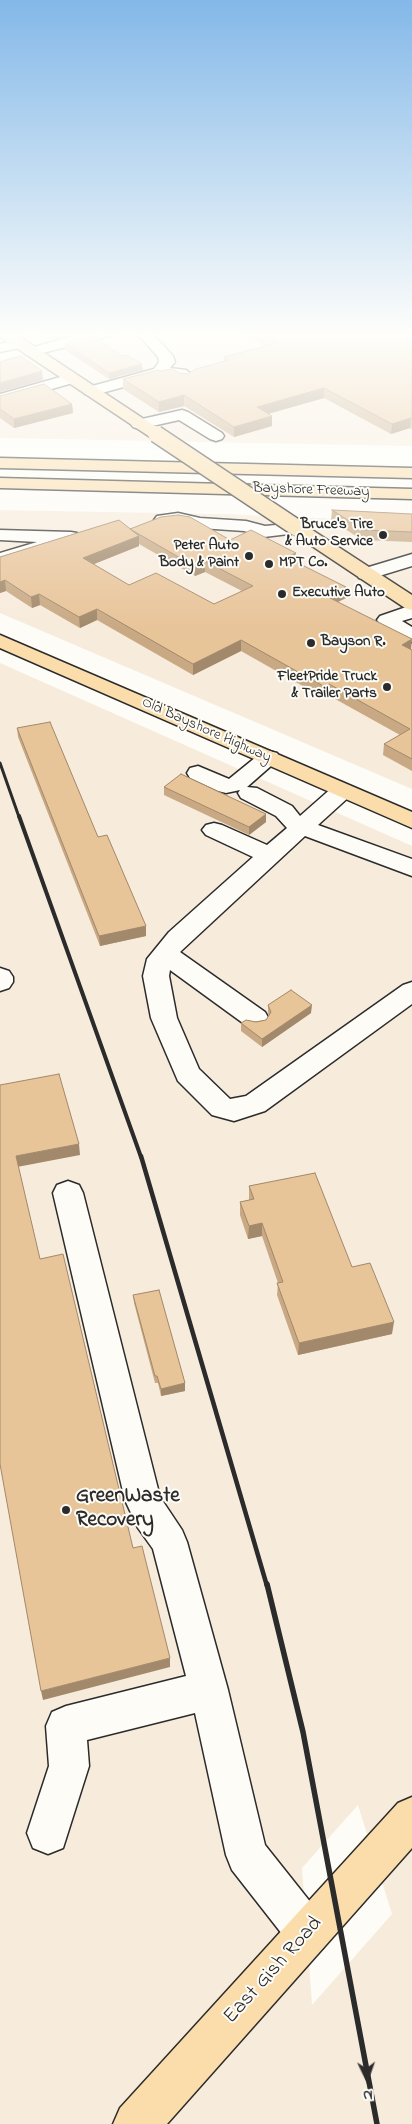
<!DOCTYPE html>
<style>
body{margin:0}
#map{position:relative;width:412px;height:2124px;overflow:hidden;background:#fdfcf7;font-family:"Indie Flower",sans-serif}
canvas{display:block}
.north{position:absolute;left:342px;top:2054px;width:50px;height:50px;-webkit-text-stroke:4px #fdfcf7;paint-order:stroke;rotate:177deg;font-size:14px;font-weight:700;line-height:20px;text-align:center;color:#2b2b2b}
.north::after{content:'';display:block;margin:auto;width:18px;height:22px;background:#2b2b2b;clip-path:polygon(50% 0,100% 100%,50% 72%,0 100%)}
</style>
<div id="map">
<canvas width="412" height="2124"></canvas>
<div class="north">N</div>
</div>
<script>
const g = document.querySelector('canvas').getContext('2d');
g.lineJoin = 'round';
function fill(path, color) {
  g.fillStyle = color;
  g.fill(path, 'evenodd');
}
function poly(rows) {
  const path = new Path2D();
  for (const r of rows) {
    path.moveTo(r[0], r[1]);
    for (let i = 2; i < r.length; i += 2) path.lineTo(r[i], r[i + 1]);
  }
  return path;
}
function stroke(path, color, width, dash) {
  g.strokeStyle = color;
  g.lineWidth = width;
  g.lineCap = dash ? 'butt' : 'round';
  g.setLineDash(dash || []);
  g.stroke(path);
}
function write(font, color, halo, rows, align = 'center') {
  g.font = font + ' "Indie Flower",sans-serif';
  g.lineWidth = 4;
  g.setLineDash([]);
  g.textBaseline = 'middle';
  g.strokeStyle = halo;
  g.fillStyle = color;
  for (const [text, x, y, turn = 0] of rows) {
    g.save();
    g.translate(x, y);
    g.rotate((+turn || 0) * Math.PI / 180);
    g.textAlign = isNaN(turn) ? turn : align;
    if (halo) g.strokeText(text, 0, 0);
    g.fillText(text, 0, 0);
    g.restore();
  }
}
fill(poly([
 [22,331,412,331,412,446,0,438,0,360,47,348],
 [0,510,221,514,412,522,412,789,0,613],
 [0,663,412,846,412,2124,0,2124],
 [358,1805,392,1914,312,2005,302,1868]
]), '#f7ebdb');
const minor = poly([
 [93,331,119,331,117,334,31,356,26,355,24,352,26,349,93,331],
 [135,331,150,331,173,356,175,362,170,368,186,370,195,377,192,380,187,382,177,377,160,377,91,396,85,394,83,391,85,388,154,369,159,362,158,357,135,331],
 [19,340,24,341,26,344,24,347,0,352,0,344,19,340],
 [71,374,76,376,79,379,76,382,0,404,0,394,71,374],
 [182,410,188,412,222,433,224,436,222,439,216,441,210,439,179,420,139,429,133,427,131,424,133,421,182,410],
 [178,513,200,518,246,521,265,526,297,523,303,524,306,528,303,532,297,533,264,537,244,531,200,528,178,523,163,525,157,524,154,520,157,516,178,513],
 [0,530,71,532,77,533,80,537,77,541,0,565,0,553,37,542,0,540,0,530],
 [412,554,412,566,366,580,359,578,357,574,359,570,412,554],
 [412,605,412,618,402,621,412,627,412,642,405,640,380,624,377,620,380,616,412,605],
 [269,751,277,753,280,758,247,787,257,788,292,806,300,816,334,786,342,784,350,786,353,791,350,796,318,825,412,859,412,876,305,836,180,952,265,1012,269,1019,265,1026,256,1028,247,1026,170,970,169,976,177,1018,199,1069,230,1099,246,1096,403,985,412,982,412,1004,265,1111,234,1121,212,1115,178,1081,151,1018,143,976,147,959,169,932,253,857,206,835,202,830,206,825,214,823,222,825,267,845,287,828,276,816,241,798,238,793,240,790,226,793,218,791,190,778,187,773,190,768,198,766,229,779,261,753,269,751],
 [0,968,9,971,13,977,13,982,9,988,0,991,0,968],
 [68,1181,79,1185,83,1193,160,1497,182,1530,187,1542,228,1690,265,1845,323,1918,329,1933,323,1948,308,1954,293,1948,232,1870,226,1855,195,1713,87,1740,89,1766,63,1848,48,1854,33,1848,27,1833,49,1766,46,1726,52,1712,66,1706,186,1676,153,1549,138,1528,125,1500,53,1193,57,1185,68,1181]
]);
const major = poly([
 [0,331,11,331,162,431,164,434,162,437,156,439,150,437,0,337,0,331],
 [297,523,303,524,412,595,412,610,405,608,291,532,288,528,291,524,297,523],
 [0,635,412,812,412,828,0,648,0,635],
 [412,1797,412,1848,167,2124,113,2124,120,2108,398,1803,412,1797]
]);
const highway = poly([
 [0,458,412,468,412,478,0,468,0,458],
 [0,478,412,489,412,499,0,488,0,478]
]);
stroke(minor, '#2b2b2b', 3);
stroke(major, '#2b2b2b', 3);
stroke(highway, '#2b2b2b', 3);
fill(minor, '#fdfcf7');
fill(major, '#faddab');
fill(highway, '#faddab');
stroke(poly([
 [0,763,19,817]
]), '#2b2b2b', 3);
stroke(poly([
 [19,816,141,1157]
]), '#2b2b2b', 4);
stroke(poly([
 [141,1156,267,1586]
]), '#2b2b2b', 4.5);
stroke(poly([
 [267,1584,303,1732,377,2124]
]), '#2b2b2b', 5.5);
const majorBridge = poly([
 [156,434,297,528]
]);
stroke(majorBridge, '#2b2b2b', 19, []);
stroke(majorBridge, '#faddab', 16);
fill(poly([
 [38,331,78,331,78,333,51,340],
 [239,331,412,331,412,430,410,428,391,434,324,398,268,414,272,426,234,437,184,406,159,412,123,389,123,379,161,371,188,374,224,361,224,357,265,346],
 [65,343,143,370,109,379,65,350],
 [0,396,72,404,73,413,14,428,0,418],
 [332,510,412,514,412,542,362,540,331,520],
 [130,529,230,540,295,562,346,587,346,598,338,602,412,650,412,771,383,755,384,744,400,735,328,695,324,698,241,651,193,675,97,620,80,628,40,605,32,608,6,591,0,593,0,557],
 [139,544,195,576,205,572,242,591,214,604,129,585,94,564,139,546],
 [17,728,98,837,146,936,100,946,18,737],
 [164,787,266,822,249,835,164,795],
 [268,1005,311,1013,262,1047,241,1031,241,1023,266,1020,269,1015,268,1013],
 [249,1186,352,1267,392,1334,298,1355,277,1295,278,1283,262,1236,248,1239,240,1215,240,1202,249,1200],
 [133,1295,185,1383,185,1391,161,1396,158,1383,155,1383,134,1303]
]), '#c8a984');
fill(poly([
 [55,331,78,331,78,333,51,340,50,333],
 [142,364,143,370,109,379,109,373],
 [42,371,43,380,0,392,0,383],
 [324,388,324,398,257,417,257,407],
 [184,395,184,406,159,412,159,402],
 [72,404,73,413,14,428,14,419],
 [272,416,272,426,234,437,234,427],
 [411,418,410,428,391,434,392,424],
 [139,536,139,546,84,568,83,558],
 [296,553,295,563,286,557],
 [205,561,205,572,195,576,194,566],
 [5,580,6,591,0,593,0,582],
 [346,587,346,598,327,607,328,597],
 [39,594,40,605,32,608,31,597],
 [97,609,97,620,80,628,79,617],
 [412,639,411,650,402,645],
 [241,640,241,651,193,675,193,664],
 [329,684,328,695,324,698,325,687],
 [266,814,266,822,249,835,249,827],
 [146,926,146,936,100,946,99,936],
 [312,1005,311,1013,262,1047,262,1039],
 [79,1144,80,1155,17,1167,16,1156],
 [262,1223,262,1236,248,1239,249,1226],
 [394,1322,392,1334,298,1355,299,1343],
 [185,1383,185,1391,161,1396,161,1389],
 [170,1658,170,1667,43,1700,41,1691]
]), '#a2896b');
const building = poly([
 [256,331,412,331,412,419,411,418,392,424,324,388,257,407,272,416,234,427,184,395,159,402,123,379,158,370,161,371,172,369,179,373,188,374,196,369,229,360,224,357,277,343,256,331],
 [92,336,122,356,127,355,142,364,109,373,65,343,92,336],
 [20,356,42,371,0,383,0,362,20,356],
 [44,384,72,404,14,419,0,409,0,396,44,384],
 [332,510,412,514,412,532,363,530,332,510],
 [178,515,190,517,230,540,251,530,296,553,286,557,346,587,328,597,412,639,402,645,412,650,412,759,384,744,410,729,329,684,325,687,241,640,193,664,97,609,79,617,39,594,31,597,5,580,0,582,0,557,119,520,139,536,83,558,129,585,156,573,214,604,253,586,205,561,194,566,130,529,161,517,178,515],
 [50,722,98,837,107,835,146,926,99,936,17,728,50,722],
 [181,774,266,814,249,827,164,787,181,774],
 [291,990,312,1005,262,1039,241,1023,246,1020,256,1022,266,1020,271,1012,268,1005,291,990],
 [59,1074,79,1144,16,1156,40,1259,63,1254,133,1548,142,1546,170,1658,41,1691,0,1464,0,1085,59,1074],
 [315,1173,352,1267,370,1263,394,1322,299,1343,277,1283,283,1282,262,1223,249,1226,240,1202,254,1199,249,1186,315,1173],
 [159,1290,185,1383,161,1389,157,1376,155,1376,133,1295,159,1290]
]);
fill(building, '#e8c499');
stroke(building, '#a2896b', 1);
const sky = g.createLinearGradient(0, 0, 0, 629);
sky.addColorStop(0, '#83b8e8');
sky.addColorStop(0.53, '#fefefb');
sky.addColorStop(1, '#fefefb00');
g.fillStyle = sky;
g.fillRect(0, 0, 412, 629);
for (const [x, y, r, color] of [
 [383,535,5,"#2b2b2b"],
 [249,556,5,"#2b2b2b"],
 [269,564,5,"#2b2b2b"],
 [282,594,5,"#2b2b2b"],
 [311,643,5,"#2b2b2b"],
 [387,687,5,"#2b2b2b"],
 [66,1510,5,"#2b2b2b"]
]) {
  const dot = new Path2D();
  dot.arc(x, y, r, 0, 2 * Math.PI);
  g.fillStyle = color;
  g.fill(dot);
  stroke(dot, '#fdfcf7', 2);
}
write('15px', '#2b2b2b', '#fdfcf7', [
 ["Bayshore Freeway",311,491,2],
 ["Old Bayshore Highway",206,731,24]
]);
write('bold 15px', '#2b2b2b', '#fdfcf7', [
 ["Bruce's Tire",373,526],
 ["& Auto Service",373,543],
 ["Peter Auto",239,547],
 ["Body & Paint",239,564],
 ["MPT Co.",279,564,"left"],
 ["Executive Auto",292,594,"left"],
 ["Bayson R.",321,643,"left"],
 ["FleetPride Truck",377,678],
 ["& Trailer Parts",377,695]
], 'right');
write('bold 21px', '#2b2b2b', '#fdfcf7', [
 ["GreenWaste",76,1498],
 ["Recovery",76,1522]
], 'left');
write('21px', '#2b2b2b', '#fdfcf7', [
 ["East Gish Road",274,1971,-48]
]);
</script>
